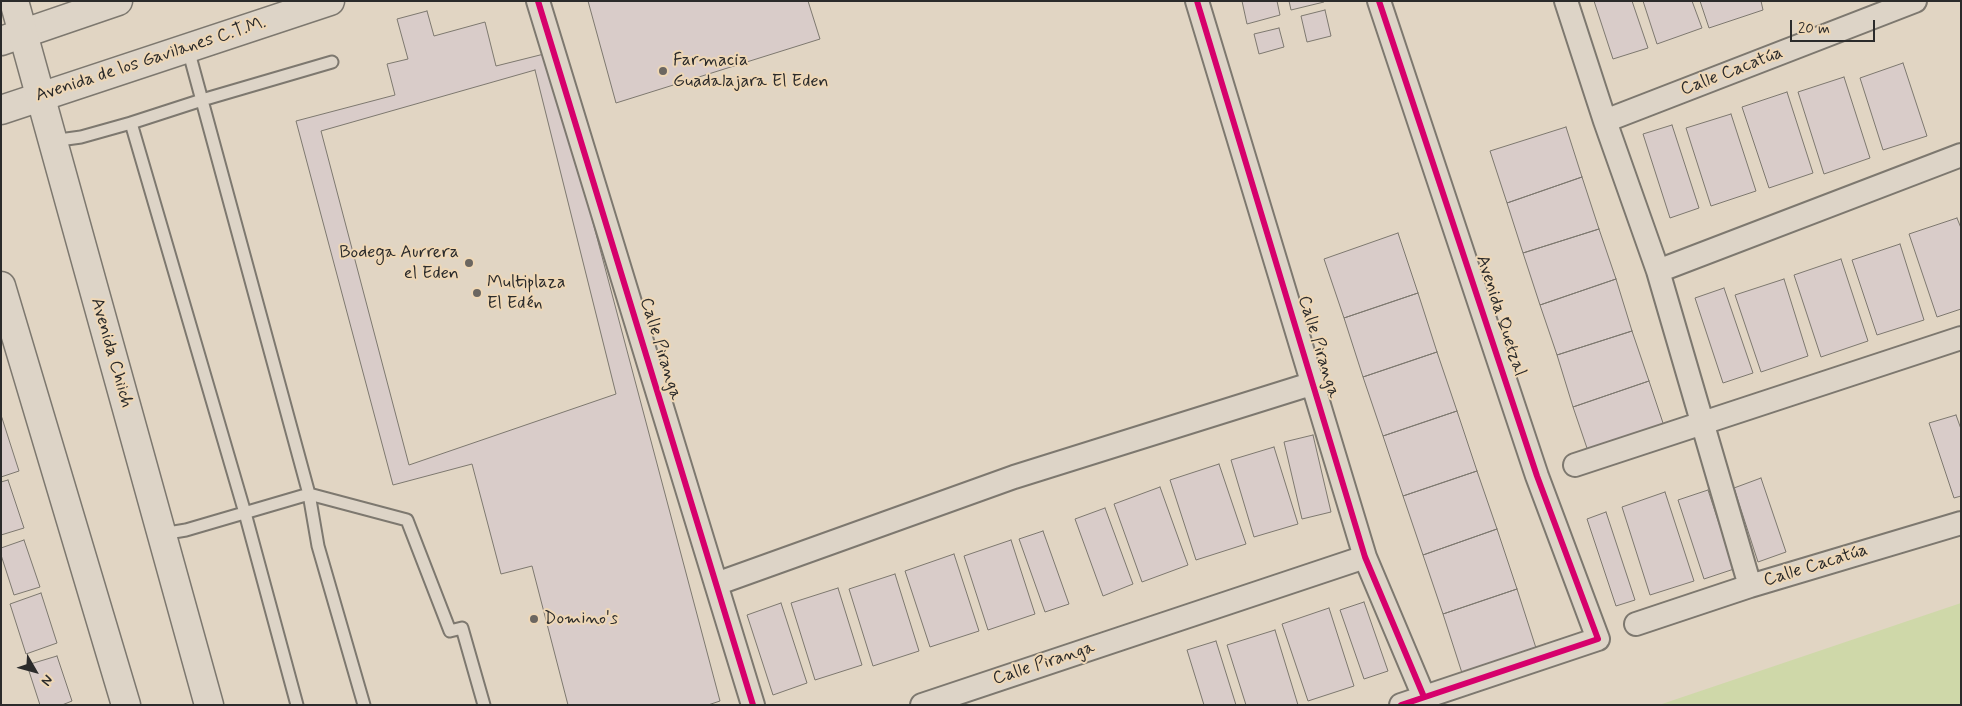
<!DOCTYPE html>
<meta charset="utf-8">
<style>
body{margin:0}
#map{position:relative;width:1962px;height:706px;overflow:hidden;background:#e1d5c3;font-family:Mynerve,sans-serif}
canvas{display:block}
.frame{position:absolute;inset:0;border:2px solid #2b2b2b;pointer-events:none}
.north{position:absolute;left:10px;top:646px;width:50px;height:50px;-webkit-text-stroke:4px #eed7b6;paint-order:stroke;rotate:128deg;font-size:14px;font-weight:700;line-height:20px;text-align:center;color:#2b2b2b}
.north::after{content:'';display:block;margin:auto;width:18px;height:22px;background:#2b2b2b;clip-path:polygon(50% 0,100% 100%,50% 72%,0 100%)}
.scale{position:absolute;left:1790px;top:20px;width:85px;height:22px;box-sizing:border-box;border:2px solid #2b2b2b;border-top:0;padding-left:6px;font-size:15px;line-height:18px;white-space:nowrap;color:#2b2b2b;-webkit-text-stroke:4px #eed7b6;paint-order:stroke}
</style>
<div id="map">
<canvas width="1962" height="706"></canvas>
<div class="frame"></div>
<div class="north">N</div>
<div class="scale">20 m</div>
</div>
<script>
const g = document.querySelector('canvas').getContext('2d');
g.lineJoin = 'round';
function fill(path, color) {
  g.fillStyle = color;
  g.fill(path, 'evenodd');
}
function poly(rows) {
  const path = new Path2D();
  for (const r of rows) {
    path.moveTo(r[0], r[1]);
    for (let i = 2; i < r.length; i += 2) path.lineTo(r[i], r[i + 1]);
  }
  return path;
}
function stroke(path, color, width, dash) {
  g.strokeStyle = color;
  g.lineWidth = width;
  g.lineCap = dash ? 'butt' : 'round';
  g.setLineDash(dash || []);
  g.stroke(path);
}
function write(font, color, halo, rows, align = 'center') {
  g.font = font + ' Mynerve,sans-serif';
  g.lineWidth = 4;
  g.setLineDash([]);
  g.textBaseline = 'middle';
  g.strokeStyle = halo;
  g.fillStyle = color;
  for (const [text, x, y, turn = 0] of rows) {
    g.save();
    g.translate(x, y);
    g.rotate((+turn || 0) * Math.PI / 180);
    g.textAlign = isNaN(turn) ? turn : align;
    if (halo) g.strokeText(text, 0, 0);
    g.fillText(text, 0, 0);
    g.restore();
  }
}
fill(poly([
 [1961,603,1961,705,1659,705]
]), '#cfd8a9');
const building = poly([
 [588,1,808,1,820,39,616,103,588,1],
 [1242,1,1277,1,1280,15,1247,24,1242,1],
 [1289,1,1324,1,1324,2,1291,10,1289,1],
 [1594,1,1632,1,1648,48,1613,59,1594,1],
 [1643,1,1692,1,1702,28,1657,44,1643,1],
 [1700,1,1761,1,1763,10,1709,28,1700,1],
 [1325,10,1331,36,1307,42,1301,16,1325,10],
 [427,11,434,36,485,22,496,66,548,53,720,701,708,705,568,705,532,566,501,574,472,464,393,485,296,121,395,95,387,64,408,59,397,19,427,11],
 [1279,28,1284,47,1259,54,1254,34,1279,28],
 [1903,63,1927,136,1883,150,1860,78,1903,63],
 [535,70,616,394,409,465,321,131,535,70],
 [1844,77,1870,158,1824,174,1798,92,1844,77],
 [1787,92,1813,173,1769,188,1742,107,1787,92],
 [1731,114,1756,191,1711,206,1686,128,1731,114],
 [1672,125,1699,208,1670,218,1643,134,1672,125],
 [1566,127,1582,177,1507,203,1490,151,1566,127],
 [1582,177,1599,229,1523,253,1507,203,1582,177],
 [1957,218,1961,228,1961,309,1937,317,1909,234,1957,218],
 [1599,229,1616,279,1540,305,1523,253,1599,229],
 [1398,233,1418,293,1344,318,1324,259,1398,233],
 [1900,244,1924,320,1877,335,1852,260,1900,244],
 [1841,259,1868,341,1821,357,1794,275,1841,259],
 [1616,279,1632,331,1557,355,1540,305,1616,279],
 [1784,279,1808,356,1761,372,1735,295,1784,279],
 [1724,288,1753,373,1723,383,1695,298,1724,288],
 [1418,293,1437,352,1363,377,1344,318,1418,293],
 [1632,331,1649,381,1573,407,1557,355,1632,331],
 [1437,352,1457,411,1383,436,1363,377,1437,352],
 [1649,381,1666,432,1590,457,1573,407,1649,381],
 [1457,411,1477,471,1403,496,1383,436,1457,411],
 [1956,415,1961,429,1961,496,1954,498,1929,423,1956,415],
 [2,418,19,471,1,477,1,418,2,418],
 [1313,435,1331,512,1302,519,1284,442,1313,435],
 [1274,447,1298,524,1254,537,1231,460,1274,447],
 [1219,464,1246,544,1196,560,1170,480,1219,464],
 [1477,471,1497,529,1423,555,1403,496,1477,471],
 [1761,478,1786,552,1758,562,1734,488,1761,478],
 [8,480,24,528,1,535,1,482,8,480],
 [1160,487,1188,565,1142,582,1114,504,1160,487],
 [1708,490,1734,569,1704,579,1678,500,1708,490],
 [1665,492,1694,581,1650,595,1622,507,1665,492],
 [1105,508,1133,584,1103,596,1075,519,1105,508],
 [1606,512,1635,600,1616,606,1587,519,1606,512],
 [1497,529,1517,589,1443,614,1423,555,1497,529],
 [1043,531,1069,604,1045,612,1019,539,1043,531],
 [24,540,40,587,14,595,1,555,1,548,24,540],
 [1011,540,1035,614,988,630,964,556,1011,540],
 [954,554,979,631,930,647,905,571,954,554],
 [895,574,919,651,873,666,849,589,895,574],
 [838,588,862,665,815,680,791,603,838,588],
 [1517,589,1536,648,1462,673,1443,614,1517,589],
 [41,593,57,643,26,654,10,604,41,593],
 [1364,602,1388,671,1364,679,1340,610,1364,602],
 [781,603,807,683,773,695,747,615,781,603],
 [1329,608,1354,686,1308,701,1282,624,1329,608],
 [1275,630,1298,705,1246,705,1227,645,1275,630],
 [1216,641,1236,705,1204,705,1187,650,1216,641],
 [57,656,72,701,62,705,40,705,27,665,57,656]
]);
fill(building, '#d9ccc9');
stroke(building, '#7d786f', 1);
const service = poly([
 [188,49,309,494,318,546,364,705],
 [131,123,202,100,332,62],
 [52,141,81,137,131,123,245,513,297,705],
 [162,534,186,530,309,494,407,520,450,631,462,628,484,705]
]);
const minor = poly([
 [538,1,753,705],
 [1197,1,1365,557,1424,697],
 [1379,1,1537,476,1598,639,1401,705],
 [1566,1,1605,121,1658,271,1750,586],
 [1605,121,1915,1],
 [1658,271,1961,155],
 [1575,465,1961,338],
 [716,584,1014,477,1314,383],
 [1636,624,1750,586,1961,523],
 [922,705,1365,557]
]);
const tertiary = poly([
 [1,41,118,1],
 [1,110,330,1]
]);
const secondary = poly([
 [14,1,209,705],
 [1,286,126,705]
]);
stroke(service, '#7d786f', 15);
stroke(minor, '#7d786f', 26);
stroke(tertiary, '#7d786f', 31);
stroke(secondary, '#7d786f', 31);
stroke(service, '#ddd4c7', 11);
stroke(minor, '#ddd4c7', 22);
stroke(tertiary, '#ddd4c7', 28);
stroke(secondary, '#ddd4c7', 28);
stroke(poly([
 [538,1,753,705],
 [1197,1,1365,557,1424,697],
 [1379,1,1537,476,1598,639,1401,705]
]), '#d6006c', 6);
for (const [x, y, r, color] of [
 [663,71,5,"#6b6660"],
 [469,263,5,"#6b6660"],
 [477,293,5,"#6b6660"],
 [534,619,5,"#6b6660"]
]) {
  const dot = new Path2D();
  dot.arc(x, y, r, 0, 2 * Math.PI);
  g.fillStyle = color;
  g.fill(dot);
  stroke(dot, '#eed7b6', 2);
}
write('18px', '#2b2b2b', '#eed7b6', [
 ["Avenida de los Gavilanes C.T.M.",151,60,-18],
 ["Calle Cacatúa",1732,72,-21],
 ["Avenida Quetzal",1500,316,72],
 ["Calle Piranga",1318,347,73],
 ["Calle Piranga",660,349,73],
 ["Avenida Chiich",111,353,74],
 ["Calle Cacatúa",1816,566,-17],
 ["Calle Piranga",1044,664,-18]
]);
write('18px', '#2b2b2b', '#eed7b6', [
 ["Farmacia",673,61],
 ["Guadalajara El Eden",673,82],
 ["Bodega Aurrera",459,253,"right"],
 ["el Eden",459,274,"right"],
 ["Multiplaza",487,283],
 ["El Edén",487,304],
 ["Domino's",544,619]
], 'left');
</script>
